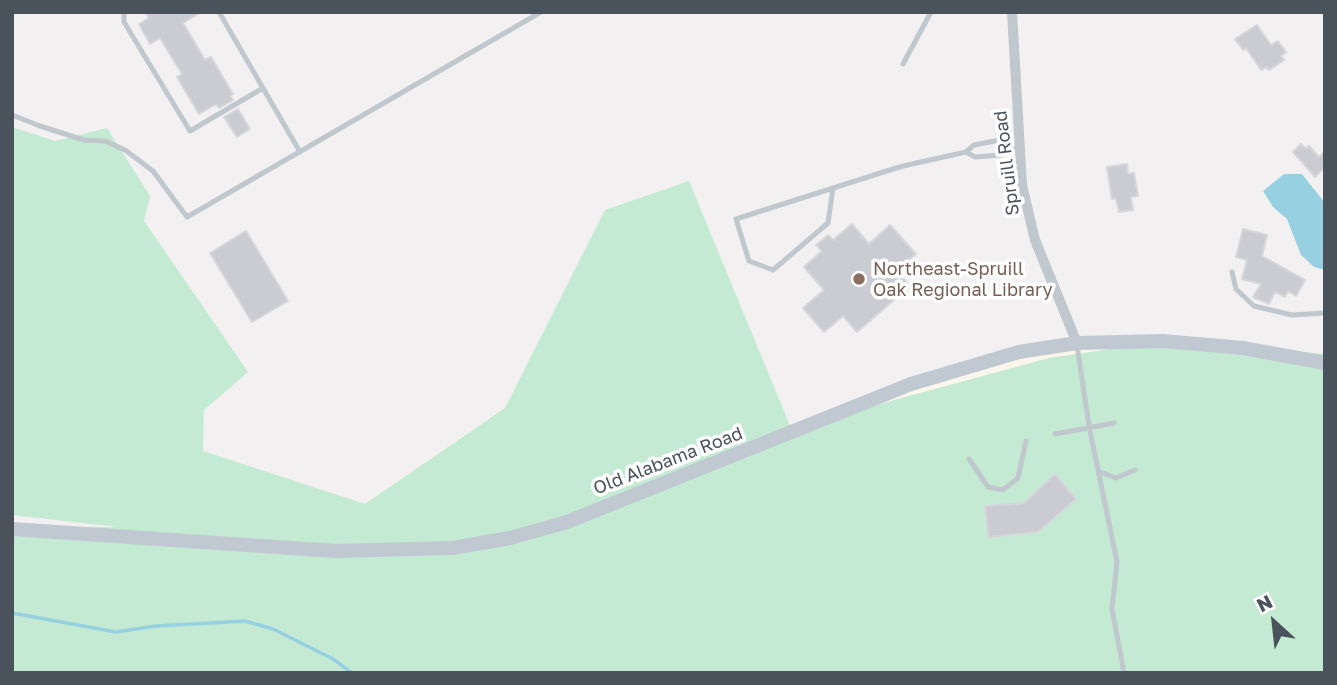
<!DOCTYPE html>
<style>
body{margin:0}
#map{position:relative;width:1337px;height:685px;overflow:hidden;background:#f2f0f0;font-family:"Golos Text",sans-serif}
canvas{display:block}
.frame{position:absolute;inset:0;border:14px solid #4a535b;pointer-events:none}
.north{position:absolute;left:1239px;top:587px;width:70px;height:70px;-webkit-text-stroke:5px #fff;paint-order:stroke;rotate:333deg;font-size:19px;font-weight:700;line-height:28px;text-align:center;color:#4a535b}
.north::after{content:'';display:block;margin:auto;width:24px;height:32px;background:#4a535b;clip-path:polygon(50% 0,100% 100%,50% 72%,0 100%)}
</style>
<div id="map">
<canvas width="1337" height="685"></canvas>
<div class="frame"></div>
<div class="north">N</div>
</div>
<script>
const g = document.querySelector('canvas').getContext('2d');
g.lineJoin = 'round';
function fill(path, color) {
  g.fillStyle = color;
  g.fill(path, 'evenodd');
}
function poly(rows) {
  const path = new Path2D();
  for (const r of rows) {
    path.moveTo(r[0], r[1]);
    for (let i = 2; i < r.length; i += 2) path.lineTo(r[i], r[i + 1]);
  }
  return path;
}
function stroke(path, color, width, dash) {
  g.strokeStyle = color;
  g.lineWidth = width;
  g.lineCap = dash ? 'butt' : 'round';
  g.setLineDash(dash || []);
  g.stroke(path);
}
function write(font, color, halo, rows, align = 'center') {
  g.font = font + ' "Golos Text",sans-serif';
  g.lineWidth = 7;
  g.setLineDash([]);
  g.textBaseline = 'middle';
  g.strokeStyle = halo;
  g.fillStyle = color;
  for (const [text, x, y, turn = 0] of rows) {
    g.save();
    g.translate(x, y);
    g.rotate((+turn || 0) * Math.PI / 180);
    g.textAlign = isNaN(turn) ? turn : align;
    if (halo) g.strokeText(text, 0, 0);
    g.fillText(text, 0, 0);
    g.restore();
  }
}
fill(poly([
 [1080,338,1171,340,956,383,791,428]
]), '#faf6ec');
fill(poly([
 [12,127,55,141,107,128,150,196,144,221,248,372,204,410,203,451,365,504,505,408,605,210,689,181,791,428,1049,358,1171,340,1325,354,1325,673,12,673,12,527,118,527,12,515]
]), '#c5ead3');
fill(poly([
 [1284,174,1302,174,1325,203,1325,270,1314,267,1301,255,1287,219,1273,207,1263,191]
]), '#97d1e1');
stroke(poly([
 [12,613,116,632,156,626,245,621,273,629,333,659,352,673]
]), '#97d1e1', 3.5);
const building = poly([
 [146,12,201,12,183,23,205,60,211,57,233,94,230,96,233,100,219,108,216,104,199,114,177,77,182,74,160,38,150,44,139,24,149,18,146,12],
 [1257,25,1271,45,1278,41,1286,52,1281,56,1284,60,1269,70,1267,67,1261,70,1246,48,1243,50,1235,39,1257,25],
 [238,109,250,129,237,137,224,117,238,109],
 [1301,144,1306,149,1309,146,1319,157,1325,151,1325,167,1315,177,1293,152,1301,144],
 [1127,164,1128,174,1134,173,1138,196,1131,197,1133,210,1119,212,1116,198,1112,199,1107,167,1127,164],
 [852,224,869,244,890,225,916,254,896,271,910,286,857,332,843,316,824,332,803,308,824,290,804,267,822,251,816,245,828,235,833,240,852,224],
 [1243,229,1267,235,1262,256,1305,280,1296,296,1288,291,1285,297,1275,292,1269,304,1253,297,1261,284,1242,279,1247,260,1236,257,1243,229],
 [246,231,288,301,252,322,210,253,246,231],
 [1055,474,1076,499,1038,532,988,537,985,506,1024,503,1055,474]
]);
fill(building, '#cbccd2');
stroke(building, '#d5d7db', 2);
stroke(poly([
 [124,12,124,22,190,131,263,88],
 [219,12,300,152],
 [903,64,931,12],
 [12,115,40,126,84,140,105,141,125,150,153,171,187,217,541,12],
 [966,152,975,157,1001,155,1018,147],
 [833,188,828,223,773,270,749,261,736,219,893,169,903,166,966,152,974,145,1000,140,1010,148],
 [1232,272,1236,289,1254,306,1292,315,1325,313],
 [1077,345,1089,426,1117,562,1112,609,1124,673],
 [1055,434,1114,423],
 [969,459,988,487,1003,490,1018,478,1026,441],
 [1100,472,1116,478,1135,470]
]), '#c0c7cd', 5);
stroke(poly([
 [1012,12,1022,185,1035,240,1077,343]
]), '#c0c7cd', 10);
stroke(poly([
 [12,529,335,551,453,548,510,538,567,522,911,384,1019,352,1077,343,1163,341,1243,348,1325,363]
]), '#c0c8d1', 14);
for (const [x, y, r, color] of [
 [859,279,7,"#8d6e63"]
]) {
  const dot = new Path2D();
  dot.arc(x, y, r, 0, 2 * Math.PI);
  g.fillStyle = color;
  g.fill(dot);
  stroke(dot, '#fff', 2.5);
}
write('18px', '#4a535b', '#fff', [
 ["Spruill Road",1007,163,-97],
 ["Old Alabama Road",668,461,-21]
]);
write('18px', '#785e54', '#fff', [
 ["Northeast-Spruill",873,269],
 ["Oak Regional Library",873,290]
], 'left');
</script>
